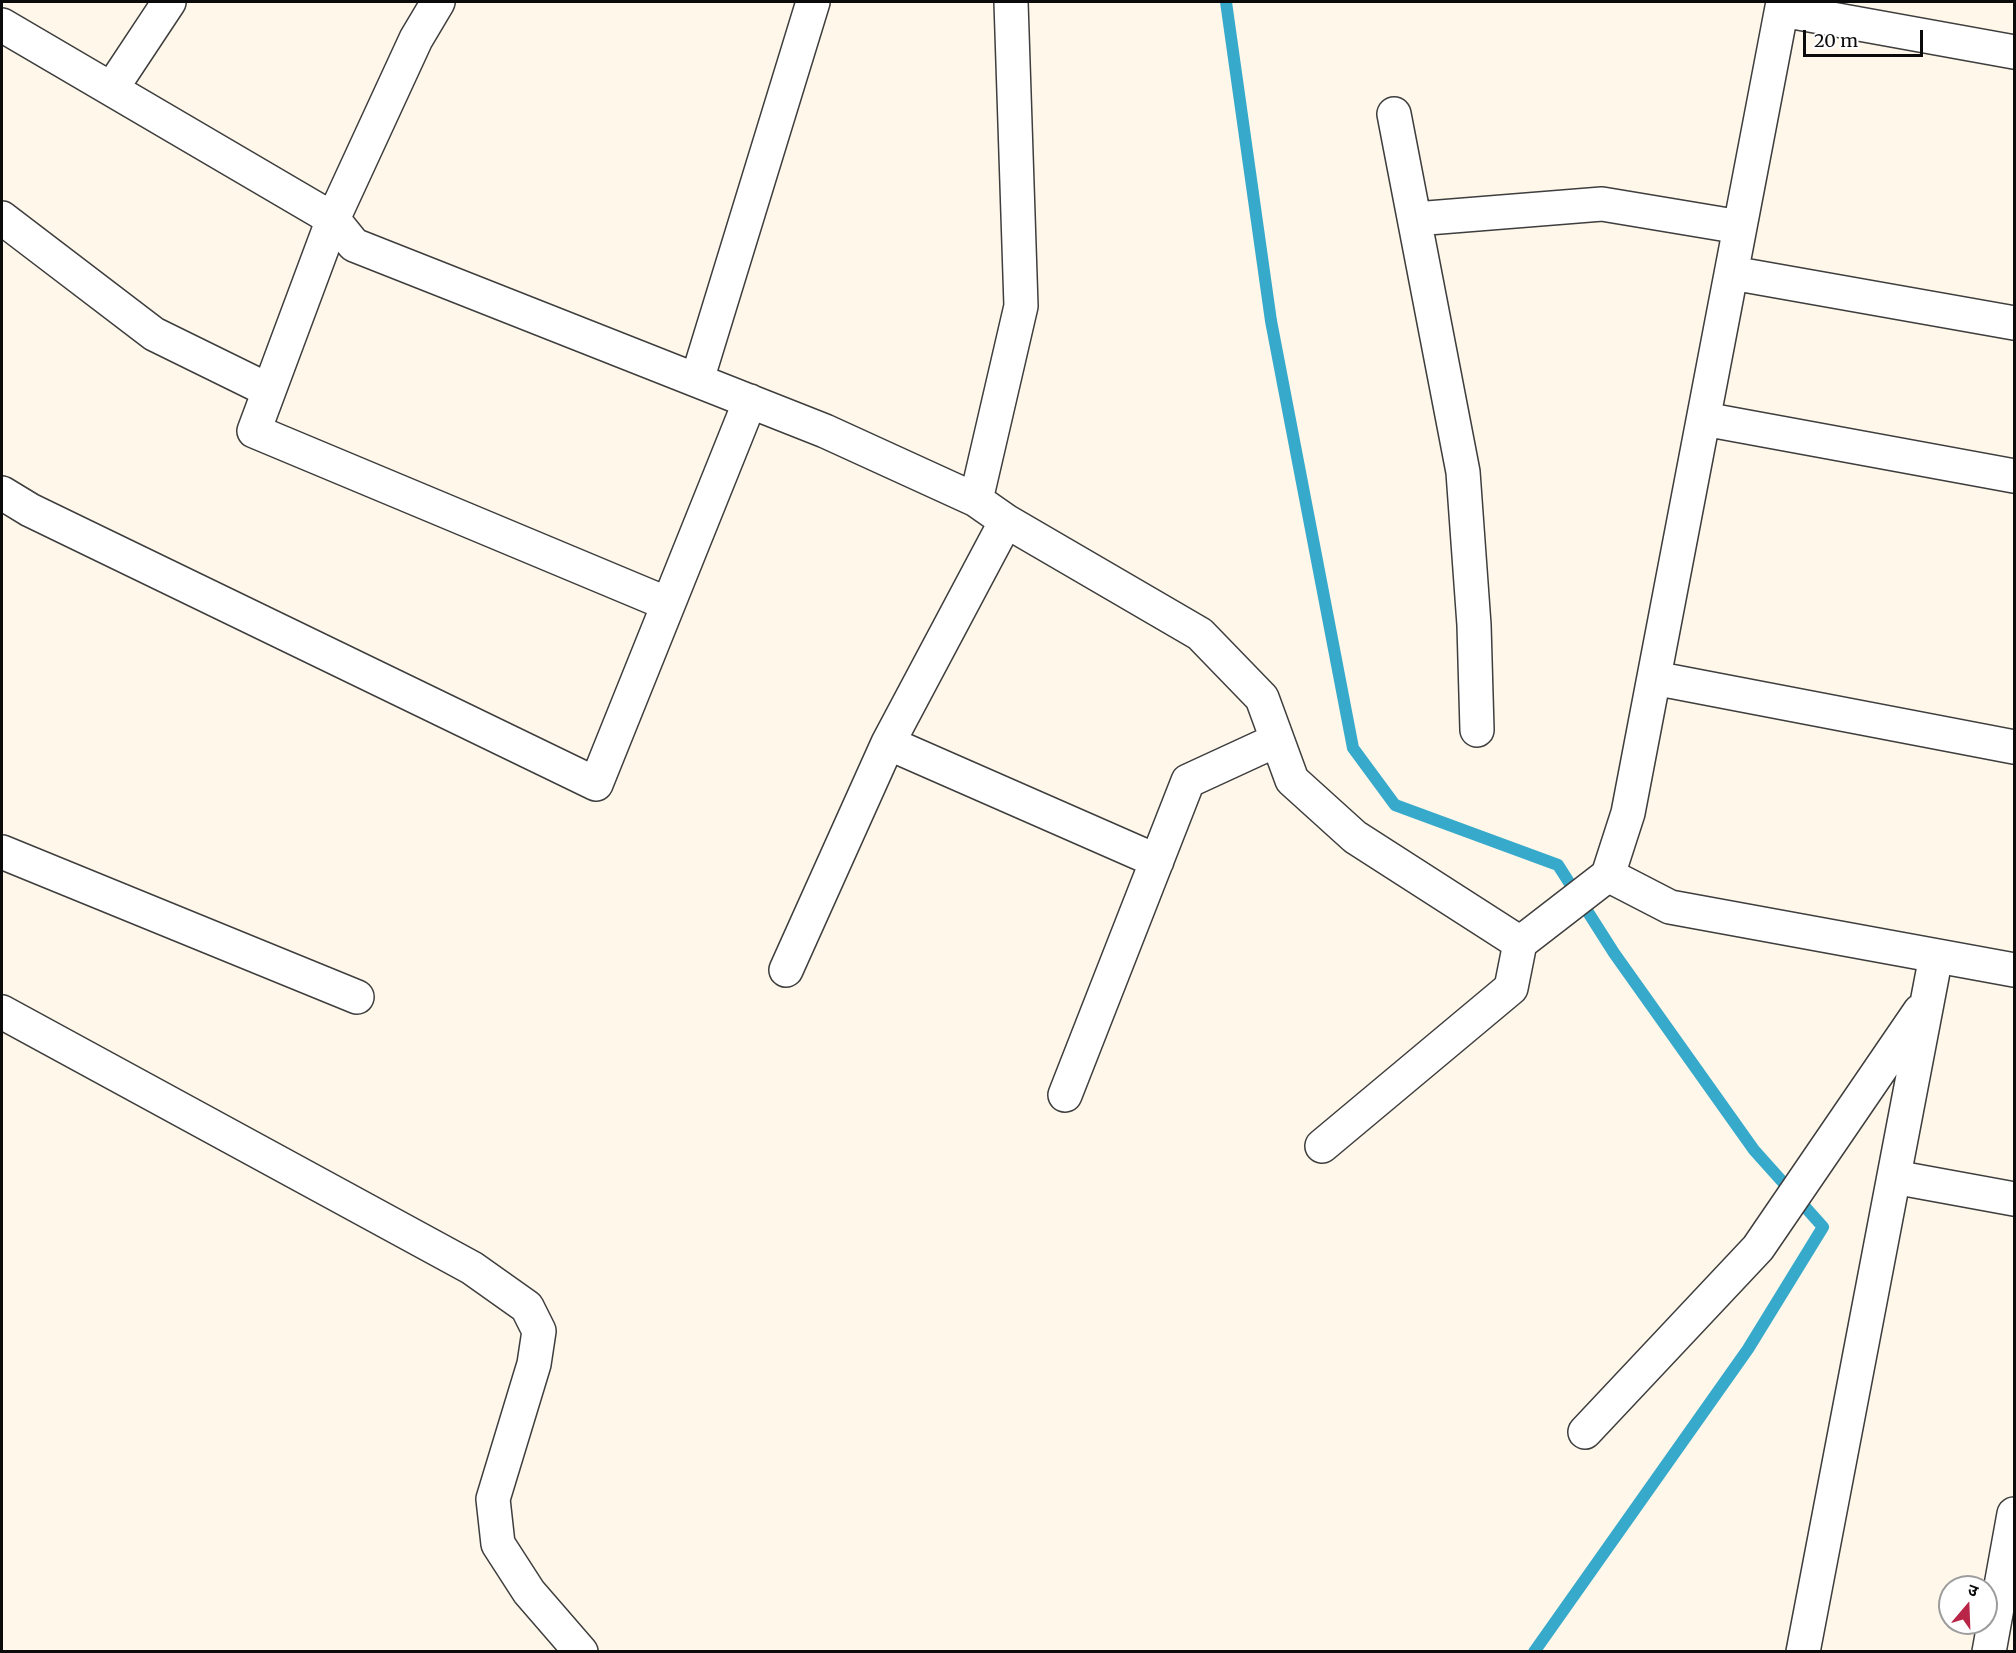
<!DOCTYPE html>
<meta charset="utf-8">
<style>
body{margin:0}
#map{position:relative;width:2016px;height:1653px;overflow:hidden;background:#fff7e9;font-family:Merriweather,"Noto Sans Devanagari",serif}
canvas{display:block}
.frame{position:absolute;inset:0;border:3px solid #0b0b0b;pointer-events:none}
.north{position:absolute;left:1938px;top:1575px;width:60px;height:60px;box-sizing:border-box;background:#fff;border:2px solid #9d9d9d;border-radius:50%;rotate:19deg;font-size:16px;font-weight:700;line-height:24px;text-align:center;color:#0b0b0b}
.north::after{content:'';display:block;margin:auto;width:21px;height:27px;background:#b92546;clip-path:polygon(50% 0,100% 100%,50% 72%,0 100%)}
.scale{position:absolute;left:1803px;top:30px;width:120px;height:27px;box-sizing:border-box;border:3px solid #0b0b0b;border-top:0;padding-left:8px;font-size:18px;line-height:21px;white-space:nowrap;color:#0b0b0b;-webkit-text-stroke:4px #fff;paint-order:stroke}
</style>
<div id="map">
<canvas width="2016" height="1653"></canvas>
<div class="frame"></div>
<div class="north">उ</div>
<div class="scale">20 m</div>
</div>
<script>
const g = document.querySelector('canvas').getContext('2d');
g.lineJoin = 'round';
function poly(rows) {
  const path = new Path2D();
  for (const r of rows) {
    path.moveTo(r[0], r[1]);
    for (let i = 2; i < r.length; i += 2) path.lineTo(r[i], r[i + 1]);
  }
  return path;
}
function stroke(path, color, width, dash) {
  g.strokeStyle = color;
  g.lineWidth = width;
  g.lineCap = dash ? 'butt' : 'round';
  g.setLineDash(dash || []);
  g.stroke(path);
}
stroke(poly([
 [1226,2,1271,321,1353,748,1395,805,1558,865,1614,953,1754,1150,1823,1227,1748,1349,1534,1652]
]), '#37aacc', 12);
const minor = poly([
 [438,2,416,39,333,219,254,431,668,604],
 [1782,10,2014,52],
 [2,25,333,219,354,245,825,431,976,500,1006,521,1200,634,1262,698,1292,780,1355,837,1520,943,1608,875,1628,813,1783,2],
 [112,88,169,2],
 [1394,114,1463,472,1474,625,1477,730],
 [2,218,154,334,268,390],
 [1415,219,1602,204,1740,227],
 [1732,273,2014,323],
 [697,380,813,2],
 [1704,419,2014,476],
 [2,493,30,510,596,784,750,401],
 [976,500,1021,306,1011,2],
 [1654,678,2014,747],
 [888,743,1006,521],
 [2,852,357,997],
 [1608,875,1670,907,2014,970],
 [786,970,888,743,1157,861],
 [2,1012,472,1268,527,1307,539,1331,534,1364,493,1499,498,1544,529,1592,581,1652],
 [1065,1095,1188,781,1277,740],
 [1322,1146,1511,988,1520,943],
 [1894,1177,2014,1199],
 [1585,1432,1758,1248,1920,1011],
 [1803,1652,1936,956],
 [1989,1652,2014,1514]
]);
stroke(minor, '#3e3e3e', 36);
stroke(minor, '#fff', 33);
</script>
